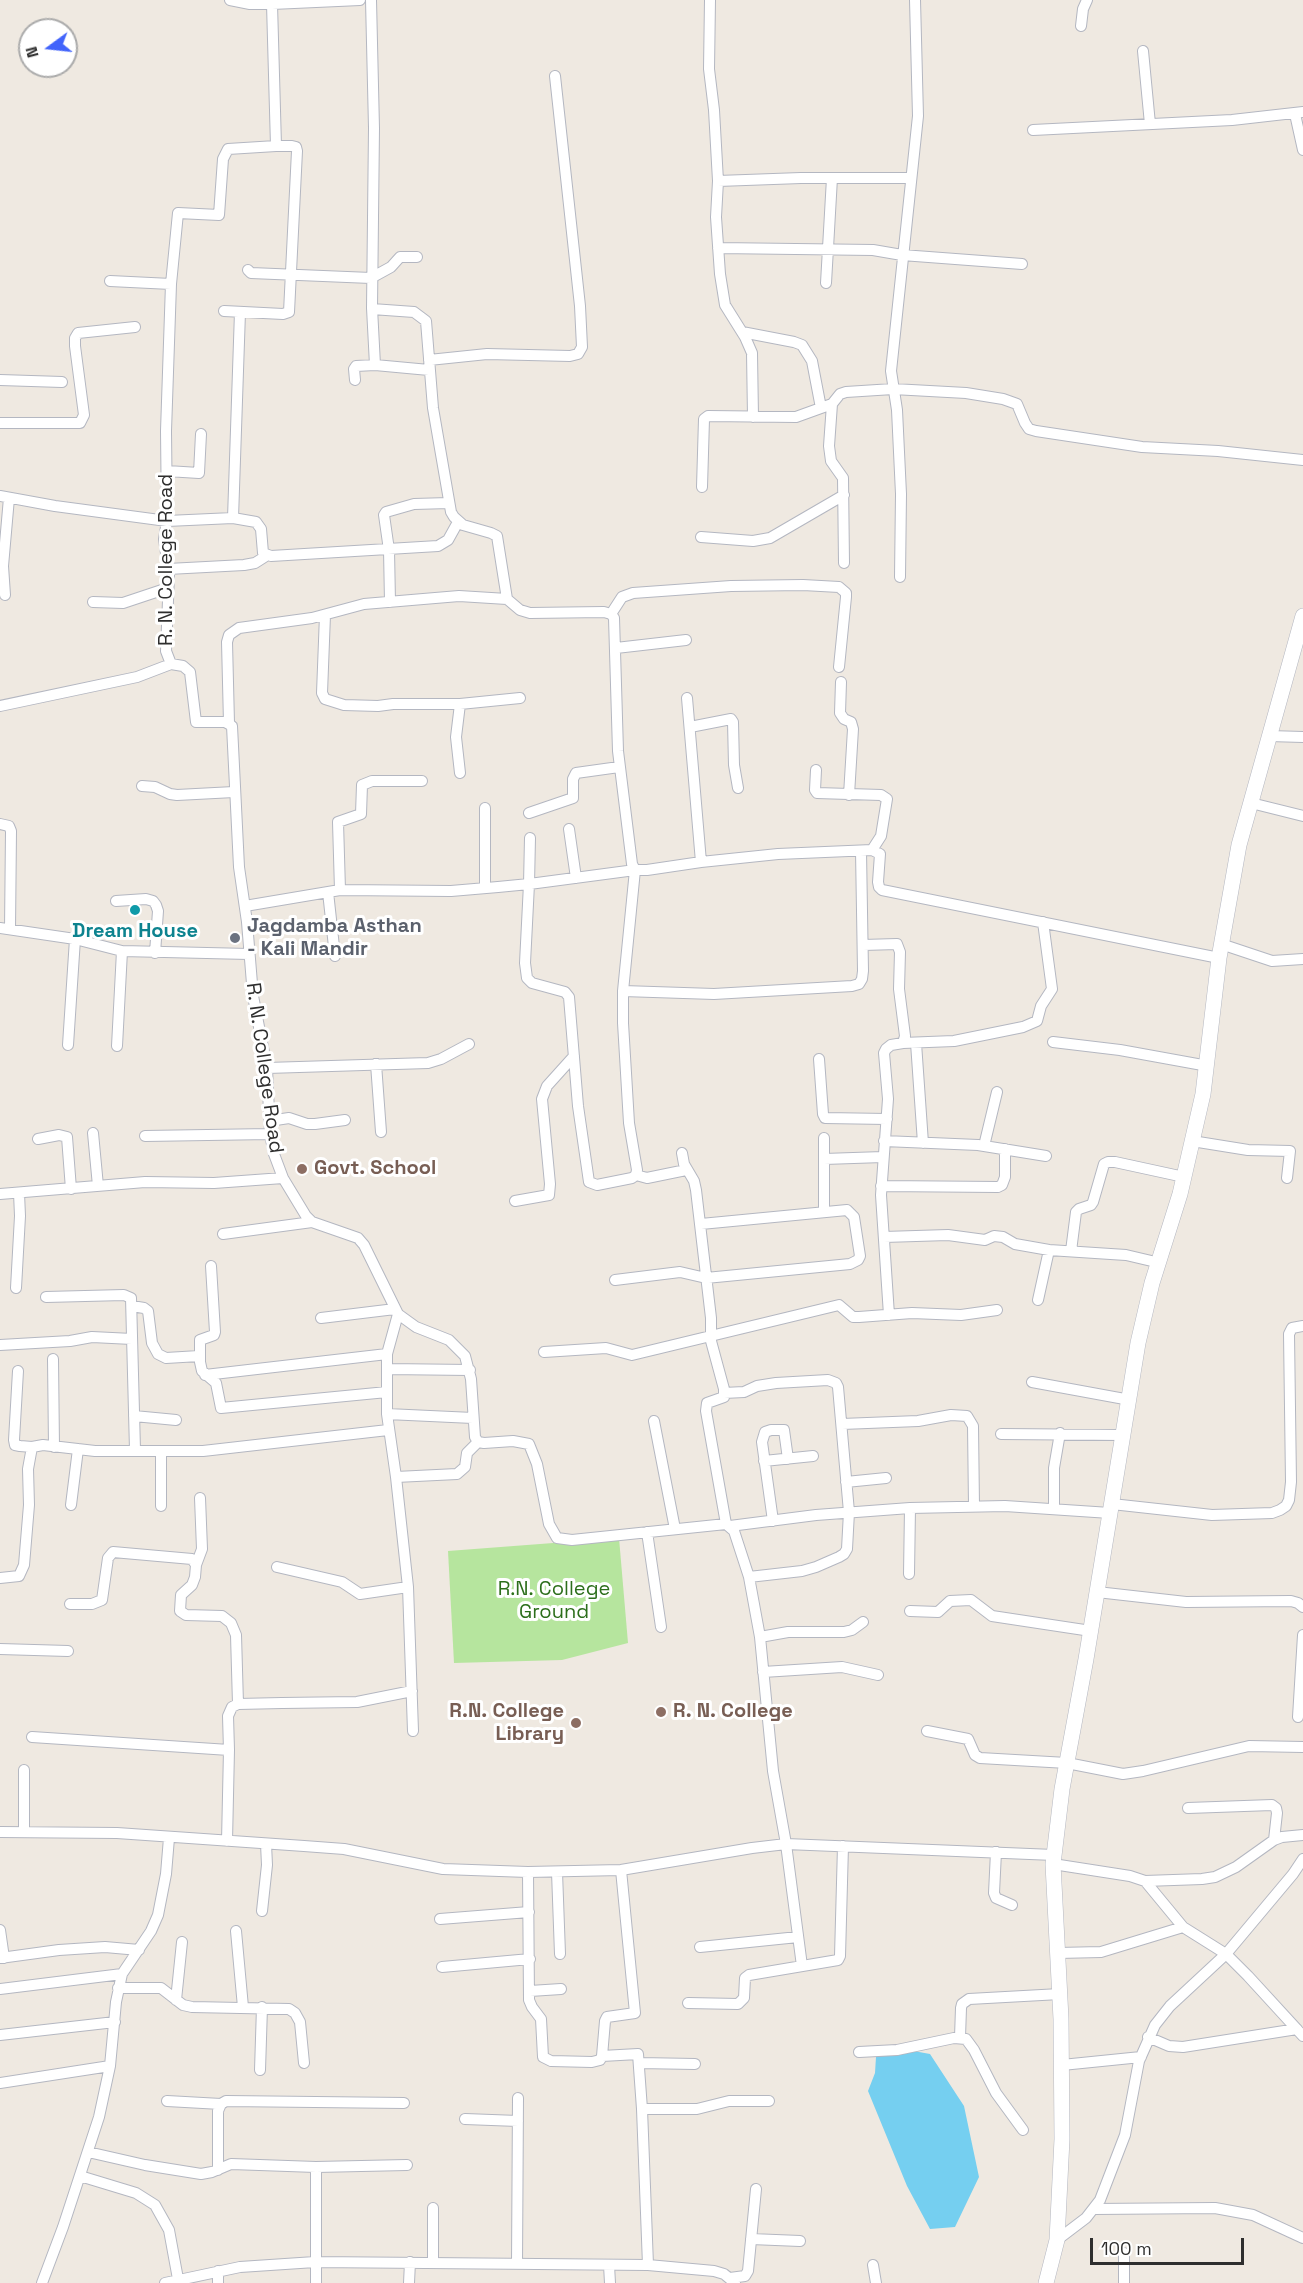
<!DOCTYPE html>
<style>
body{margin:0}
#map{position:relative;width:1303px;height:2283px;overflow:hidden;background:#efe9e1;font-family:"Space Grotesk",sans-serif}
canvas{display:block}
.north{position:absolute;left:18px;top:18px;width:60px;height:60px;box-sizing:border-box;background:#fff;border:2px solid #ababab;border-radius:50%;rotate:255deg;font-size:16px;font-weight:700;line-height:24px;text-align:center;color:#2e2e2e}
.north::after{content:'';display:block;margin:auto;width:21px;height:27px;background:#4264fb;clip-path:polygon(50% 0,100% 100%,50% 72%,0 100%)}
.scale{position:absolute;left:1090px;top:2238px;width:154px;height:27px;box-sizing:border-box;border:3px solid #2e2e2e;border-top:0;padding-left:8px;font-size:18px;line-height:21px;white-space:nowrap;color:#2e2e2e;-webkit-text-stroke:4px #fff;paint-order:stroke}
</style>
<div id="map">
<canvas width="1303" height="2283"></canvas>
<div class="north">N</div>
<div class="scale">100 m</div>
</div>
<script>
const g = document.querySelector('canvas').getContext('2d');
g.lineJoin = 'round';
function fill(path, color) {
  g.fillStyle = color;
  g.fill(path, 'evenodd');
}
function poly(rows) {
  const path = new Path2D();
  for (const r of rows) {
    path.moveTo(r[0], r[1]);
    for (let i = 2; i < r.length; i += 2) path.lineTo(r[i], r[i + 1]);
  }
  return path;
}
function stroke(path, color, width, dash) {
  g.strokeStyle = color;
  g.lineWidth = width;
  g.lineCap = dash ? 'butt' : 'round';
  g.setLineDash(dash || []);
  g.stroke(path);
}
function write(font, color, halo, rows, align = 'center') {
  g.font = font + ' "Space Grotesk",sans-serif';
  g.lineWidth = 6;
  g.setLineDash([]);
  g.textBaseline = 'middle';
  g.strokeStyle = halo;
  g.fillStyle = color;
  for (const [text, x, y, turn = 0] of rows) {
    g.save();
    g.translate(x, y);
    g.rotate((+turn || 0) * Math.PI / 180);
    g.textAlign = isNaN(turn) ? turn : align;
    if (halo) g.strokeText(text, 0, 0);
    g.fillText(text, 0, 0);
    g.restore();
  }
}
fill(poly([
 [619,1538,628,1643,562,1660,454,1663,448,1551]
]), '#b6e59e');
fill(poly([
 [908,2050,930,2054,964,2106,979,2177,955,2227,930,2229,907,2186,868,2091,875,2073,876,2057]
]), '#75cff0');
const minor = poly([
 [230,0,250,4,272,4,360,0],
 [371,0,374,128,372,308,375,365],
 [710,0,709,69,714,110,718,181,716,217,720,274,725,305,745,337,752,353,753,417],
 [1081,26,1083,9,1087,0],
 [1143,51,1150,124],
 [1295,114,1303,150],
 [1033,130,1232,120,1303,112],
 [718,181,801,178,910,178],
 [718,248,873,250,902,255,1022,264],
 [248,270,251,273,371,278,391,267,400,257,417,257],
 [110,281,171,284,178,213,219,215,223,159,228,149,276,146],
 [826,283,832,178],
 [171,284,166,431,167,521,164,539,169,575,166,651,171,664,183,666,190,672,196,722,225,722,232,726,239,867,247,922,253,996,267,1068,270,1134,274,1154,283,1178,306,1216,312,1222,358,1238,364,1245,398,1314,416,1327,449,1340,465,1356,471,1379,475,1437,478,1442,484,1443,513,1441,529,1444,537,1464,549,1524,557,1538,572,1540,726,1524,734,1531,749,1577,760,1637,773,1771,786,1844,802,1966],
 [372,309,414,312,426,321,433,408,451,512,454,517,463,525,491,533,497,536,507,599,520,610,530,613,604,612,611,614,614,618,618,751,632,864,635,870,647,870,701,862,778,854,872,850,880,854,878,882,879,887,882,890,1219,958],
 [224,311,283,314,289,312,297,151,296,147,292,146,276,146,272,4],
 [742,332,794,342,802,345,812,361,821,408],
 [429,360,487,354,570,356,578,354,582,347,580,306,555,76],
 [0,380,62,382],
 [355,380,354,369,356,366,375,365,429,370],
 [0,423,80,423,84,415,75,346,75,338,78,333,135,327],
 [167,471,199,473,201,434],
 [702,487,704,419,708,416,796,417,832,404],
 [0,496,55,506,167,521,233,518,256,522,261,529,263,553,271,556,438,546,448,540,458,522],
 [233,518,240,312],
 [701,537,753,541,770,538,844,495],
 [844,563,843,478,831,461,829,446,832,404,840,394,846,392,893,389,966,393,1003,399,1017,404,1025,423,1029,429,1036,431,1142,447,1218,451,1303,460],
 [168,569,244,565,255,563,266,556],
 [900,577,901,494,897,410,891,371,918,116,915,0],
 [5,595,3,566,9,498],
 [93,602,123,603,168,588],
 [390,602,389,550,384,515,386,512,414,504,449,503],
 [611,614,622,597,633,593,731,586,803,585,839,587,846,593,846,597,839,667],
 [325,615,322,693,325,699,344,705,378,706,393,704,460,704,520,698],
 [616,648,686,640],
 [841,682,840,713,844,719,851,722,853,729,849,795],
 [687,698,701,862],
 [460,704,456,737,460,773],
 [0,706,137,677,171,664],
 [229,723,227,642,229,635,239,628,312,618,364,604,459,596,507,599],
 [690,727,731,719,733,722,734,765,738,788],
 [1269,736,1303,737],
 [816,770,815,790,817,793,881,795,887,799,881,836,872,850],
 [142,786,155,787,170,794,177,795,234,792],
 [1251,803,1303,816],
 [529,813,573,798,573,779,576,773,619,767],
 [0,824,9,826,11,831,10,929],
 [569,829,576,878],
 [485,888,485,808],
 [340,890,338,822,361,814,362,785,372,781,422,781],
 [328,892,335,956],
 [116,901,146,899,153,901,156,905,158,911,155,953],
 [245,906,340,890,451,891,498,887,529,884,537,883,635,870,623,991,623,1023,629,1123,637,1170,636,1175,632,1178,597,1185,589,1182,578,1106,569,997,565,992,532,983,527,978,525,963,529,884,530,838],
 [0,928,75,939,122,951,249,954],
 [1221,944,1272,961,1303,959],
 [863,945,897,944,900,952,899,989,905,1036,903,1043,891,1045,886,1049,884,1053,888,1099,881,1195,889,1315],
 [623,991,714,994,852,986,859,984,862,979,863,971,861,851],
 [1053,1042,1120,1050,1208,1066],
 [903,1043,954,1041,1023,1027,1037,1021,1041,1006,1052,989,1043,922],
 [916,1043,923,1143],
 [68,1045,75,939],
 [117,1046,122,951],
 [819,1059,823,1114,825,1118,887,1119],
 [376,1064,381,1132],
 [267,1068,428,1063,441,1059,469,1044],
 [269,1121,289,1118,307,1124,315,1124,345,1120],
 [93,1133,98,1186],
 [145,1136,270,1134],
 [824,1138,824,1212],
 [38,1139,59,1135,67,1137,71,1189],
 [884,1141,978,1145,1046,1156],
 [1192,1141,1248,1150,1290,1151,1287,1178],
 [984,1146,997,1092],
 [682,1153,684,1164,694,1181,696,1190,711,1318,711,1341,724,1389,724,1397,707,1403,706,1411,726,1524],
 [824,1159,883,1157],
 [636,1175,647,1178,686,1170],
 [881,1186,998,1187,1002,1185,1005,1177,1005,1149],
 [0,1194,145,1182,214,1183,283,1178],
 [515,1201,549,1195,550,1184,542,1099,547,1086,574,1056],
 [223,1234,312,1222],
 [884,1237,948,1235,985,1240,994,1236,1003,1237,1015,1244,1049,1250,1126,1255,1160,1263],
 [1071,1251,1076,1212,1079,1209,1091,1205,1093,1202,1104,1164,1108,1162,1115,1162,1184,1177],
 [211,1266,215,1332,214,1335,200,1340,200,1362,202,1371,216,1383,221,1408,387,1392],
 [615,1280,680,1272,706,1278,850,1264,858,1260,860,1256,854,1217,847,1210,701,1224],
 [16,1288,20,1216,19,1193],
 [46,1297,124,1295,131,1298,135,1450],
 [1038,1300,1049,1250],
 [132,1306,144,1308,148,1311,152,1343,158,1354,166,1358,199,1356],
 [398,1314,387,1354,387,1414,396,1477,408,1587,413,1731],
 [321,1318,395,1309],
 [0,1345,70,1341,92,1337,132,1339],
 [544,1352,606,1348,632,1355,839,1305,853,1317,859,1317,912,1313,961,1315,997,1310],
 [53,1359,54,1447],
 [387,1369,470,1370],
 [18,1371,14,1440,15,1445,20,1446,32,1447],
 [205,1375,387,1354],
 [1032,1382,1130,1400],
 [724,1393,744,1392,757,1386,776,1383,828,1380,836,1383,838,1387,849,1512,847,1549,844,1554,839,1557,816,1567,802,1571,749,1577],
 [387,1414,473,1418],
 [134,1416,176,1420],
 [654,1421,675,1529],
 [842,1424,918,1421,951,1415,967,1416,973,1426,974,1506],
 [1001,1434,1124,1435],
 [764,1461,813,1456],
 [396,1477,457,1474,465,1467,467,1453,478,1442],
 [846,1482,886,1478],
 [1112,1504,1212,1515,1272,1513,1280,1510,1286,1506,1289,1500,1291,1482,1289,1334,1292,1328,1303,1326],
 [71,1505,78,1449],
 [161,1506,161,1451],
 [1054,1508,1054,1468,1060,1433],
 [773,1521,762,1442,765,1432,771,1430,784,1430,788,1459],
 [730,1526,816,1515,910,1508,1005,1506,1110,1513],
 [647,1532,661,1627],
 [196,1565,202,1549,200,1498],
 [277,1567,342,1582,360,1594,408,1587],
 [909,1574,910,1508],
 [0,1578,19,1576,24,1565,29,1505,28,1469,32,1447,43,1445,95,1451,203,1451,388,1430],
 [1097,1592,1186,1602,1291,1601,1298,1603,1303,1607],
 [70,1604,92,1604,102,1600,108,1558,113,1552,192,1559,196,1565,195,1577,192,1585,181,1595,180,1611,186,1615,222,1616,231,1623,236,1635,238,1704],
 [910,1611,938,1612,950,1601,971,1600,992,1616,1091,1631],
 [760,1637,788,1632,844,1632,852,1630,863,1622],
 [0,1649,68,1651],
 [763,1672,842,1667,878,1675],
 [1298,1717,1303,1635],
 [927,1731,968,1739,975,1755,980,1758,1067,1763,1123,1774,1143,1771,1249,1746,1303,1747],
 [32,1737,229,1750],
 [24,1770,24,1832],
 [1188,1808,1272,1805,1276,1808,1277,1813,1274,1840],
 [0,1832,117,1833,304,1846,344,1849,443,1869,528,1872,621,1870,752,1848,786,1844,1054,1855],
 [227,1841,229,1750,228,1716,232,1707,238,1704,282,1703,357,1702,412,1691],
 [996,1852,994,1893,996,1898,1012,1905],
 [1053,1864,1130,1876,1145,1881,1183,1927,1226,1954,1248,1976,1303,2036],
 [528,1872,529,2000,532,2007,541,2019,543,2057,551,2061,592,2062,600,2060,602,2056,605,2021,607,2017,635,2013,621,1870],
 [557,1872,560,1954],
 [1145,1881,1202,1879,1215,1877,1236,1867,1274,1840,1282,1837,1303,1835],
 [262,1911,267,1865,266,1844],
 [440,1919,529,1912],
 [0,1930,4,1958],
 [236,1931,243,2007],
 [700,1947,798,1937],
 [1058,1953,1101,1952,1183,1927],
 [0,1958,59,1950,105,1947,139,1950],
 [442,1967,530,1959],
 [118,1988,161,1988,183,2005,192,2007,289,2009,295,2013,300,2022,304,2063],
 [0,1989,122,1974],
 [530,1991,561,1989],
 [176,2000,182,1942],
 [688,2003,738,2004,744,1998,745,1978,749,1975,838,1960,840,1956,843,1846],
 [0,2035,115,2022],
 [960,2037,961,2008,962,2004,969,1999,1060,1994],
 [1148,2037,1169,2046,1183,2047,1297,2029],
 [859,2052,897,2050,954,2038,966,2039,974,2050,996,2093,1023,2130],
 [602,2056,638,2054,642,2109,648,2265],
 [639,2063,695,2064],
 [1062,2065,1141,2057],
 [260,2070,262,2007],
 [0,2083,110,2066],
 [167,2101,221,2104],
 [642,2109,697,2109,729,2101,769,2101],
 [465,2119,518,2121],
 [88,2152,145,2165,201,2174,212,2172,231,2164,316,2167,407,2165],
 [316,2167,316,2283],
 [218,2170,218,2111,221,2104,226,2101,404,2103],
 [80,2176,136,2193,155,2205,169,2230,178,2279],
 [1094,2209,1215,2208,1253,2215,1303,2238],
 [751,2239,800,2241],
 [1057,2240,1086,2218,1100,2200,1125,2135,1139,2061,1155,2025,1170,2006,1226,1954,1293,1874,1303,1859],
 [1124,2253,1124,2283],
 [433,2263,433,2208],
 [517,2264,518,2098],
 [609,2265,610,2283],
 [873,2265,876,2283],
 [730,2278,745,2276,748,2271,756,2189],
 [42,2283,63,2227,99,2117,110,2066,116,2002,122,1974,151,1931,158,1915,166,1874,169,1838],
 [165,2283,240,2267,315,2262,648,2265,714,2271,724,2274,735,2283],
 [218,2283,218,2271],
 [409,2283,410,2262]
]);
const secondary = poly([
 [1046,2283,1057,2240,1062,2139,1061,2019,1053,1864,1062,1789,1086,1659,1138,1343,1152,1283,1180,1194,1203,1094,1219,958,1239,845,1303,616]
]);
stroke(minor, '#b4b7c1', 12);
stroke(secondary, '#b4b7c1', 16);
stroke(minor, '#fff', 10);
stroke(secondary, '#fff', 15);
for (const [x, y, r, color] of [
 [135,910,6,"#0f9aa8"],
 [235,938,6,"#6b7280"],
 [302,1169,6,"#8d6e63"],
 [661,1712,6,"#8d6e63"],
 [576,1723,6,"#8d6e63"]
]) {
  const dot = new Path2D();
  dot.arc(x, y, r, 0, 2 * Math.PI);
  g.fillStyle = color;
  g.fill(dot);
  stroke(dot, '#fff', 2);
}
write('20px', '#2e2e2e', '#fff', [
 ["R. N. College Road",167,560,-90],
 ["R. N. College Road",264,1068,82]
]);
write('bold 20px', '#5b616d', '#fff', [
 ["Jagdamba Asthan",247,927],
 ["- Kali Mandir",247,950]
], 'left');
write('bold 20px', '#0d838f', '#fff', [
 ["Dream House",135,932]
]);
write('bold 20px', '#785e54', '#fff', [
 ["Govt. School",314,1169],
 ["R.N. College",564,1712,"right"],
 ["Library",564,1735,"right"],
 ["R. N. College",673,1712]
], 'left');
write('20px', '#2c6e1b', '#fff', [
 ["R.N. College",554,1590],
 ["Ground",554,1613]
]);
</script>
